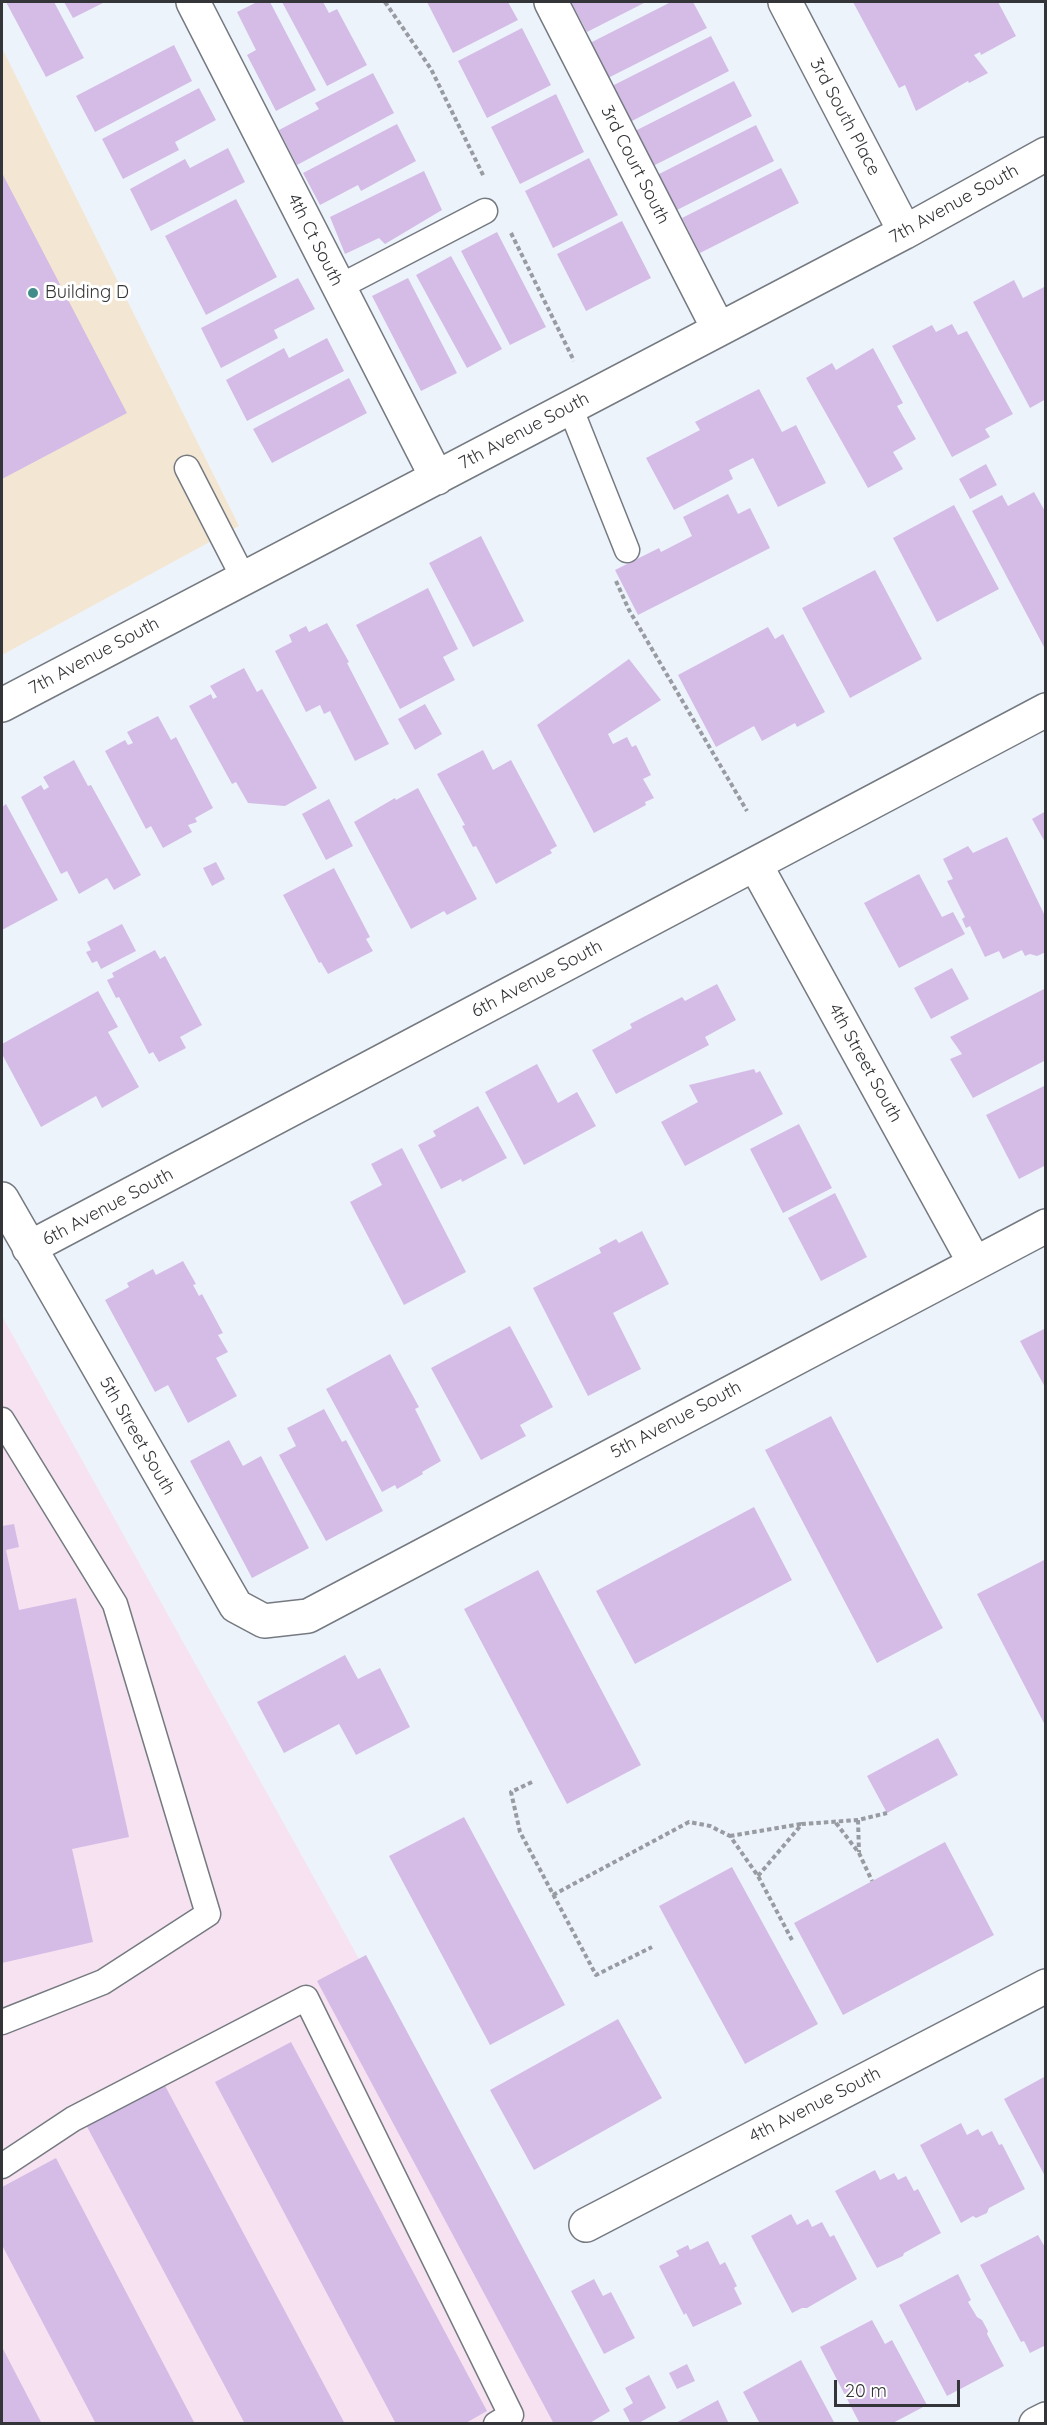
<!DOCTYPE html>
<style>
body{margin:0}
#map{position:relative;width:1047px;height:2425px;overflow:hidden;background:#edf3fb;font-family:Quicksand,sans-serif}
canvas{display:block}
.frame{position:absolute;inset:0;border:3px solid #333538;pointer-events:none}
.scale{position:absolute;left:834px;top:2380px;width:126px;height:27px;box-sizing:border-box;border:3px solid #333538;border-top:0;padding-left:8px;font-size:18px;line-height:21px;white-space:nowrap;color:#333538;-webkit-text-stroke:4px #fff;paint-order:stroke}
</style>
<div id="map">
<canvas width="1047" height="2425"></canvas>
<div class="frame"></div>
<div class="scale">20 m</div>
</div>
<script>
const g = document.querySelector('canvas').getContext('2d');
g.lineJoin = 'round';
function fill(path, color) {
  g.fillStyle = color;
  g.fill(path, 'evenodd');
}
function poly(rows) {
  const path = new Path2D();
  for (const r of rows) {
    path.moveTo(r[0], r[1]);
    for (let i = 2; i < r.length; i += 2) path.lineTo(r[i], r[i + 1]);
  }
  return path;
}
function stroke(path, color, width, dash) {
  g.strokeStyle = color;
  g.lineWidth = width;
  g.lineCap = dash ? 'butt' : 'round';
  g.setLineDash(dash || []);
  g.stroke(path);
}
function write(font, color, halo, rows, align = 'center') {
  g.font = font + ' Quicksand,sans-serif';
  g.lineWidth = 6;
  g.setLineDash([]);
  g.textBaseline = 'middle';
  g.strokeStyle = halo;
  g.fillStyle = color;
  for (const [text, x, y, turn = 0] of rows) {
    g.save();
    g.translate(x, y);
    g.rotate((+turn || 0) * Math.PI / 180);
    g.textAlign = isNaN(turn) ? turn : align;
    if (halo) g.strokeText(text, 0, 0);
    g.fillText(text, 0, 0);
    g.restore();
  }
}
fill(poly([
 [2,48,239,526,2,655]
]), '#f3e7d3');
fill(poly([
 [2,1316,604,2400,560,2423,2,2423]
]), '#f6e2f1');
fill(poly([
 [6,2,54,2,84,58,46,77],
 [64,2,105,2,73,18],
 [257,2,270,2,316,90,276,111,247,55,256,50,237,12],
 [282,2,323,2,329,13,337,9,367,65,327,86],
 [427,2,508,2,518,20,453,53],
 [571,2,646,2,587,32],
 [671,2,693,2,707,28,608,78,590,43],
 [853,2,998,2,1016,36,981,55,980,52,974,55,988,73,969,83,968,81,916,111,905,85,899,88],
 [522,28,551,85,487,118,458,61],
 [711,36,729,71,630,122,612,86],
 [174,45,192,81,95,132,76,96],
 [373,73,394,113,297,165,279,130,319,109,315,103],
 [734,81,752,116,653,166,635,131],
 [199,88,216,120,175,142,179,150,123,179,102,139],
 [556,94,584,152,520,184,491,127],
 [397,124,416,161,361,191,358,185,320,205,303,173],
 [756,125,774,161,675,211,657,175],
 [228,148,245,182,151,231,130,189,185,159,190,168],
 [589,158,618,215,553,248,525,191],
 [781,168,799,203,700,253,682,218],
 [424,171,442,210,385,244,379,238,345,254,330,217],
 [2,173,127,413,2,479],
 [236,199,277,277,206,315,165,236],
 [622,221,651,278,586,311,557,254],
 [497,232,546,327,510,345,461,251],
 [451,256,502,349,467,368,416,275],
 [298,278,315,309,274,330,278,338,221,368,201,328],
 [408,278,457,373,421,391,372,296],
 [1014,280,1023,298,1046,286,1046,399,1030,408,973,302],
 [952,324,958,335,967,331,1013,414,985,429,990,437,952,457,892,346,932,325,936,332],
 [327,338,344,371,247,421,226,380,284,348,289,358],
 [873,348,903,403,897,406,916,439,893,452,903,469,868,488,806,378,832,363,836,370],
 [349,378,367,413,272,463,253,429],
 [759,389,782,432,796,425,826,483,778,507,753,458,729,470,733,479,674,510,646,458,700,430,695,422],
 [986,464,997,485,970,499,959,479],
 [1034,492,1046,513,1046,646,1044,647,972,511,1002,495,1008,506],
 [728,494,738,514,750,508,770,548,638,615,615,570,659,548,661,552,692,536,683,517],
 [954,505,999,589,937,622,893,538],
 [481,536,524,621,473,647,429,563],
 [875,570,922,659,850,698,802,608],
 [428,588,458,649,443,657,455,680,400,709,356,625],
 [327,623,349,662,347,663,389,744,355,761,330,711,324,714,320,705,306,712,275,651,292,642,289,635,306,626,309,632],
 [768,627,775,639,783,634,825,712,797,727,795,723,762,741,754,726,716,747,678,675],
 [629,659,661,700,608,734,613,744,627,737,632,747,636,745,651,775,643,779,654,798,645,802,646,805,594,833,537,725],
 [244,668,257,692,262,689,317,788,285,806,248,803,236,782,232,784,189,706,211,694,213,699,217,697,210,686],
 [425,704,442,734,415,750,398,719],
 [158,716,171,740,176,737,213,808,195,818,197,822,188,825,192,832,163,848,151,826,146,829,105,751,125,740,128,745,133,743,127,732],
 [483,750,493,770,511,760,557,846,550,850,552,853,496,884,476,846,473,847,462,826,465,825,437,774],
 [74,760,88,786,91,785,141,875,114,890,107,878,79,894,67,871,61,874,21,797,41,785,44,790,49,787,43,777],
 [418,788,477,899,447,915,444,911,411,929,354,822,395,798,396,800],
 [329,799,353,846,326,860,302,814],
 [6,804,58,900,2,930,2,807],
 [1046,811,1046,844,1032,819],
 [1007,837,1046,918,1046,952,1037,956,1030,954,1025,956,1022,950,1003,959,999,951,985,957,970,926,966,928,962,919,965,917,947,881,953,879,943,859,968,846,973,853],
 [216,862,225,879,212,886,203,868],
 [334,868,370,937,366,939,373,951,328,974,321,962,319,963,283,895],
 [919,874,942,917,953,912,965,934,899,968,864,903],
 [122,924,136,951,101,969,97,961,92,963,86,952,91,950,87,942],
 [155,950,160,959,165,956,202,1025,180,1037,186,1048,159,1062,153,1052,149,1054,119,997,116,998,107,980,114,977,112,973],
 [952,968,969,999,931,1019,914,988],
 [717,984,736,1020,705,1037,709,1045,616,1094,592,1050,632,1028,630,1024,682,997,685,1001],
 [1046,988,1046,1060,973,1098,950,1059,962,1054,950,1037],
 [98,991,118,1027,108,1032,139,1087,102,1108,96,1096,41,1127,2,1054,2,1044],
 [537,1064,558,1103,577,1092,596,1126,524,1165,485,1092],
 [754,1069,756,1073,760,1071,783,1114,685,1166,661,1122,698,1102,689,1085],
 [1046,1085,1046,1165,1019,1179,986,1115],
 [478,1106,507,1158,462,1182,461,1179,441,1189,418,1145,436,1136,433,1131],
 [799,1124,832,1188,783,1213,750,1149],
 [402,1148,466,1272,404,1305,350,1202,382,1185,371,1164],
 [835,1193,867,1257,821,1281,788,1218],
 [642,1231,669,1284,613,1313,641,1369,588,1396,533,1288,601,1253,599,1248,616,1239,619,1243],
 [183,1261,196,1284,193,1285,199,1296,202,1294,223,1333,218,1335,228,1352,216,1358,237,1396,188,1423,168,1385,155,1392,105,1300,129,1287,127,1283,153,1269,156,1275],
 [510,1326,553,1407,520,1425,526,1436,481,1460,431,1368],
 [1046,1328,1046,1389,1020,1341],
 [390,1354,419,1407,415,1409,441,1461,422,1472,423,1474,397,1489,395,1485,382,1492,326,1389],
 [324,1409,342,1442,346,1440,383,1511,326,1541,279,1455,296,1446,287,1428],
 [831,1416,943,1628,877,1663,765,1450],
 [229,1440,243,1466,261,1456,309,1548,252,1578,190,1461],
 [754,1507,792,1580,635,1664,596,1591],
 [14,1524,19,1547,6,1550,19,1610,76,1598,129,1837,72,1849,93,1942,2,1963,2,1526],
 [1046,1559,1046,1727,977,1594],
 [538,1570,641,1765,567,1804,464,1609],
 [345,1655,358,1679,380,1668,410,1727,356,1755,339,1724,284,1753,257,1702],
 [938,1738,958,1775,887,1813,867,1776],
 [464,1817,565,2005,490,2045,389,1856],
 [945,1842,994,1935,843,2015,794,1923],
 [732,1867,818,2024,745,2064,659,1906],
 [366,1955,610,2411,588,2424,554,2424,317,1981],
 [618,2019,662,2098,534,2170,490,2090],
 [291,2042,487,2411,464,2424,396,2424,215,2082],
 [1044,2077,1046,2081,1046,2178,1004,2099],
 [162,2080,345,2424,245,2424,84,2121],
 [961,2123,967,2135,978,2129,982,2136,992,2131,999,2145,1002,2144,1025,2189,989,2208,987,2213,976,2218,973,2216,961,2223,920,2145],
 [56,2158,195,2424,96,2424,2,2245,2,2187],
 [875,2170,880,2180,894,2173,898,2180,906,2176,914,2191,918,2189,941,2233,904,2253,903,2256,877,2268,835,2191],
 [791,2214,797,2225,808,2219,812,2227,822,2222,830,2237,834,2235,857,2279,807,2308,802,2308,792,2313,751,2236],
 [1038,2235,1046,2249,1046,2345,1030,2353,1024,2341,1021,2342,980,2265],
 [708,2241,720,2265,725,2262,737,2286,734,2288,742,2304,693,2327,686,2313,684,2315,659,2266,679,2256,676,2251,688,2245,690,2250],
 [958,2274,971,2300,968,2302,977,2317,982,2320,988,2331,987,2334,1004,2366,947,2396,899,2305],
 [594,2279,603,2296,611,2292,635,2338,604,2354,571,2291],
 [872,2320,885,2344,892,2340,927,2405,891,2424,860,2424,820,2347],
 [2,2347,42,2424,2,2424],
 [801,2360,835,2424,760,2424,743,2392],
 [687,2364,695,2381,677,2389,669,2373],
 [649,2375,666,2408,637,2424,631,2424,623,2409,633,2403,625,2388],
 [718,2400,729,2424,674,2424]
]), '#d4bce7');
const lane = poly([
 [339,287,485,211],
 [570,407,627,550],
 [187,468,243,577],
 [2,1420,115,1604,208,1914,103,1982,2,2022],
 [2,2166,73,2119,306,1998,511,2415,496,2424]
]);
const street = poly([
 [193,2,437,478],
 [551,2,718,328],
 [785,2,905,232],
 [2,705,905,232,1046,154],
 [755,864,974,1262],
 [2,1199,236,1606,264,1621,308,1616,1046,1226],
 [29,1248,1046,710],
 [586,2225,1046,1986],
 [1036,2424,1046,2419]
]);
stroke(lane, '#757a81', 27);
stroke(street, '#757a81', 36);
stroke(poly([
 [385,2,431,69,484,177],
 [511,233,574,361],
 [616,581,629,610,747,811],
 [532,1782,511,1792,520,1832,596,1975,652,1947],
 [858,1820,859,1852],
 [836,1823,859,1853,872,1881],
 [730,1836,801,1824],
 [758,1876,802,1824,858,1820,887,1813],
 [553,1895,689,1822,710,1826,730,1836,758,1876,792,1940]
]), '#989ca2', 4, [4.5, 3]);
stroke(lane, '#fff', 24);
stroke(street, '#fff', 33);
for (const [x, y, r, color] of [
 [33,293,6,"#438c8c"]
]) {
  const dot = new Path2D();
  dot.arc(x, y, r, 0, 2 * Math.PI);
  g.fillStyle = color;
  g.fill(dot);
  stroke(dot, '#fff', 2);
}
write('18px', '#333538', '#fff', [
 ["3rd South Place",845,117,62],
 ["3rd Court South",635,165,63],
 ["7th Avenue South",954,204,-29],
 ["4th Ct South",315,240,63],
 ["7th Avenue South",524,431,-28],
 ["7th Avenue South",94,656,-28],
 ["6th Avenue South",537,979,-28],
 ["4th Street South",865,1063,61],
 ["6th Avenue South",108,1207,-28],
 ["5th Avenue South",676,1420,-28],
 ["5th Street South",137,1436,60],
 ["4th Avenue South",815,2105,-27]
]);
write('18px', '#333538', '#fff', [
 ["Building D",45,293]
], 'left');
</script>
